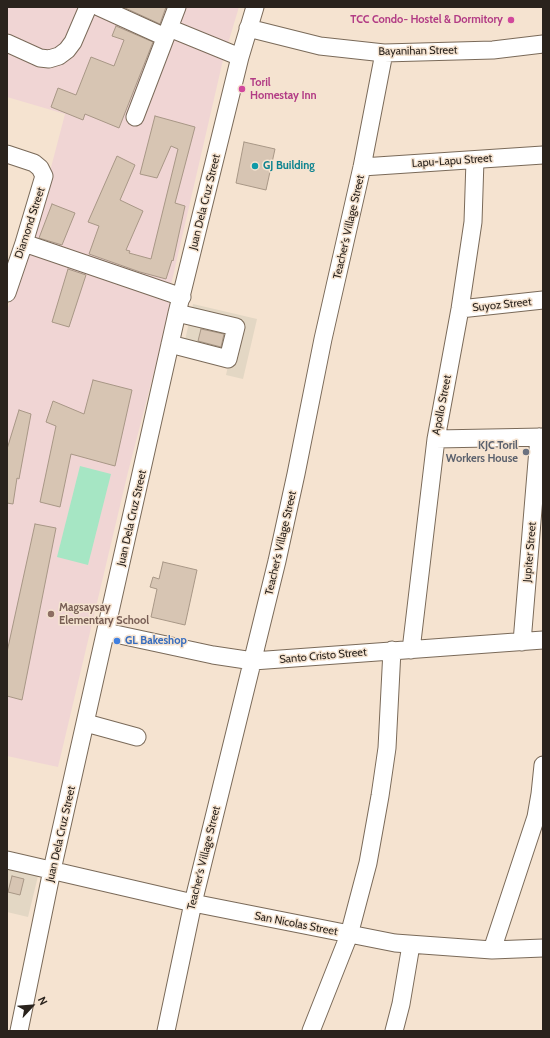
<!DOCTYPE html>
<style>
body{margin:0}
#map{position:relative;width:550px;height:1038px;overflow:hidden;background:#f5e3d0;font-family:Cabin,sans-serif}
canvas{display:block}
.frame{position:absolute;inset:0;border:8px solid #2a231d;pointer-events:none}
.north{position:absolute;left:12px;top:986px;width:40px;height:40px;-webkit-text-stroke:3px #f5e3d0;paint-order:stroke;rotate:64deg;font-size:11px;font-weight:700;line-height:16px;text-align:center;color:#2a231d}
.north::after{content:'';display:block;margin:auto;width:14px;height:18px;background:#2a231d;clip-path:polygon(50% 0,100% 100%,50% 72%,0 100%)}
</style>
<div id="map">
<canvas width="550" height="1038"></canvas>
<div class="frame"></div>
<div class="north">N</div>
</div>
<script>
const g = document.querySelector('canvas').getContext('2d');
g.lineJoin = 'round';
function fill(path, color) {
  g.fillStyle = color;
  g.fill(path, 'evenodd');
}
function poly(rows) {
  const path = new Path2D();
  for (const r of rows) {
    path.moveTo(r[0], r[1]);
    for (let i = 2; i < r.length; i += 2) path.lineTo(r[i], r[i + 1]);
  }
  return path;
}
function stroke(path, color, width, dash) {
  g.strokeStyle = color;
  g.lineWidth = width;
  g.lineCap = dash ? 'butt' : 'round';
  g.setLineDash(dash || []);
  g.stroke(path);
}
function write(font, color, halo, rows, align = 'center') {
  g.font = font + ' Cabin,sans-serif';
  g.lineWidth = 3;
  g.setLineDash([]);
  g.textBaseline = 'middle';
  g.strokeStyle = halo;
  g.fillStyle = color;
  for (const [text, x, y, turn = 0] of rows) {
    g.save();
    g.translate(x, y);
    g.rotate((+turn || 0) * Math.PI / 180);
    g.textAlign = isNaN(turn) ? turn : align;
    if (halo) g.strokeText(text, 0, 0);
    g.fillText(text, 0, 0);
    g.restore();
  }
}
fill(poly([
 [193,304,257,319,243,379,226,375,228,366,182,354],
 [7,868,38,876,28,917,7,912]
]), '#e3d7c4');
fill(poly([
 [7,7,239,7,223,60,170,289,31,244,65,114,7,97],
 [26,251,172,303,128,472,58,767,7,756,7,311]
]), '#f0d5d4');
fill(poly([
 [80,466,111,474,88,565,57,557]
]), '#a6e6c4');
const building = poly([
 [123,7,166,7,160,24,123,7],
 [116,26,153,42,119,128,85,114,83,120,51,107,58,88,76,95,91,57,114,66,124,40,112,36,116,26],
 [155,116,195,127,175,203,185,206,173,261,172,260,166,279,140,272,89,254,99,226,88,222,117,156,135,165,120,200,143,211,126,250,130,251,129,253,151,259,178,149,171,146,157,178,140,174,155,116],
 [244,142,275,149,266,190,236,183,244,142],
 [52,204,75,213,62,245,39,238,52,204],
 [68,269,86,275,69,327,52,322,68,269],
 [201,329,224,334,221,347,198,341,201,329],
 [93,380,132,390,115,466,71,454,60,507,40,502,56,426,46,422,53,401,84,414,93,380],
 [19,410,31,414,19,479,17,478,13,504,7,503,7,449,19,410],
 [35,524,56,528,22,700,7,696,7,652,35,524],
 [163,562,197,570,185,625,151,617,157,589,150,587,153,577,159,579,163,562],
 [12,876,24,879,20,895,8,892,12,876]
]);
fill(building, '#d7c5b3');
stroke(building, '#a89786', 1);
const minor = poly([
 [99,7,165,37],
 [169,28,240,57],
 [248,28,320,46,384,53,493,50,543,44],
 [7,43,40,58,49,59,59,56,67,50,73,42,88,7],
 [135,117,177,7],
 [7,154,34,163,40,168,44,176,24,243,7,293],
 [362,167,543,155],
 [24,243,182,297],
 [460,309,543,300],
 [170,344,228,359,236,327,177,313],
 [436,439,543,437],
 [106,632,213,655,253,661,543,640],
 [522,642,539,437],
 [411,650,436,439,460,309,473,222,475,160],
 [86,723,137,737],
 [7,860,193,903,395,943,492,950,543,948],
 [492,950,536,817,540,794,543,765],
 [19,1031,52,870,177,313,240,57,255,7],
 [166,1031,193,903,277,561,296,474,323,339,362,167,384,53],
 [311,1031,349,935,368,863,380,796,387,748,392,650],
 [394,1031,401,1004,411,945]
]);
stroke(minor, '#7a6a59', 19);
stroke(minor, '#fff', 17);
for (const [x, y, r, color] of [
 [511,20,4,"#d1479c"],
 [242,89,4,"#d1479c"],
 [255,166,4,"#0f9aa8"],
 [526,452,4,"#6b7280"],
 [51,614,4,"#8d6e63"],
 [117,641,4,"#3f7fe0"]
]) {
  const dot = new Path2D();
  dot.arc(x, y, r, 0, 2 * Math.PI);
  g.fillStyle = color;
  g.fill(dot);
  stroke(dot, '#f5e3d0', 1.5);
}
write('bold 11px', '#b23c85', '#f5e3d0', [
 ["TCC Condo- Hostel & Dormitory",503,20],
 ["Toril",250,83,"left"],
 ["Homestay Inn",250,96,"left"]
], 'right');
write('11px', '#2a231d', '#f5e3d0', [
 ["Bayanihan Street",418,51,-1],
 ["Lapu-Lapu Street",452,161,-4],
 ["Juan Dela Cruz Street",205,202,-76],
 ["Diamond Street",30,223,-72],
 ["Teacher's Village Street",349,227,-77],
 ["Suyoz Street",502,305,-6],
 ["Apollo Street",442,405,-79],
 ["Juan Dela Cruz Street",132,518,-77],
 ["Teacher's Village Street",281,543,-77],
 ["Jupiter Street",530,552,-85],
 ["Santo Cristo Street",323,656,-5],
 ["Juan Dela Cruz Street",61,834,-77],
 ["Teacher's Village Street",204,858,-76],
 ["San Nicolas Street",296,924,11]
]);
write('bold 11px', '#0d838f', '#f5e3d0', [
 ["GJ Building",263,166]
], 'left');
write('bold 11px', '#5b616d', '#f5e3d0', [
 ["KJC Toril",518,446],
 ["Workers House",518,459]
], 'right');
write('bold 11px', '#785e54', '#f5e3d0', [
 ["Magsaysay",59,608],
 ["Elementary School",59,621]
], 'left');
write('bold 11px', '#366cbe', '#f5e3d0', [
 ["GL Bakeshop",125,641]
], 'left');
</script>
